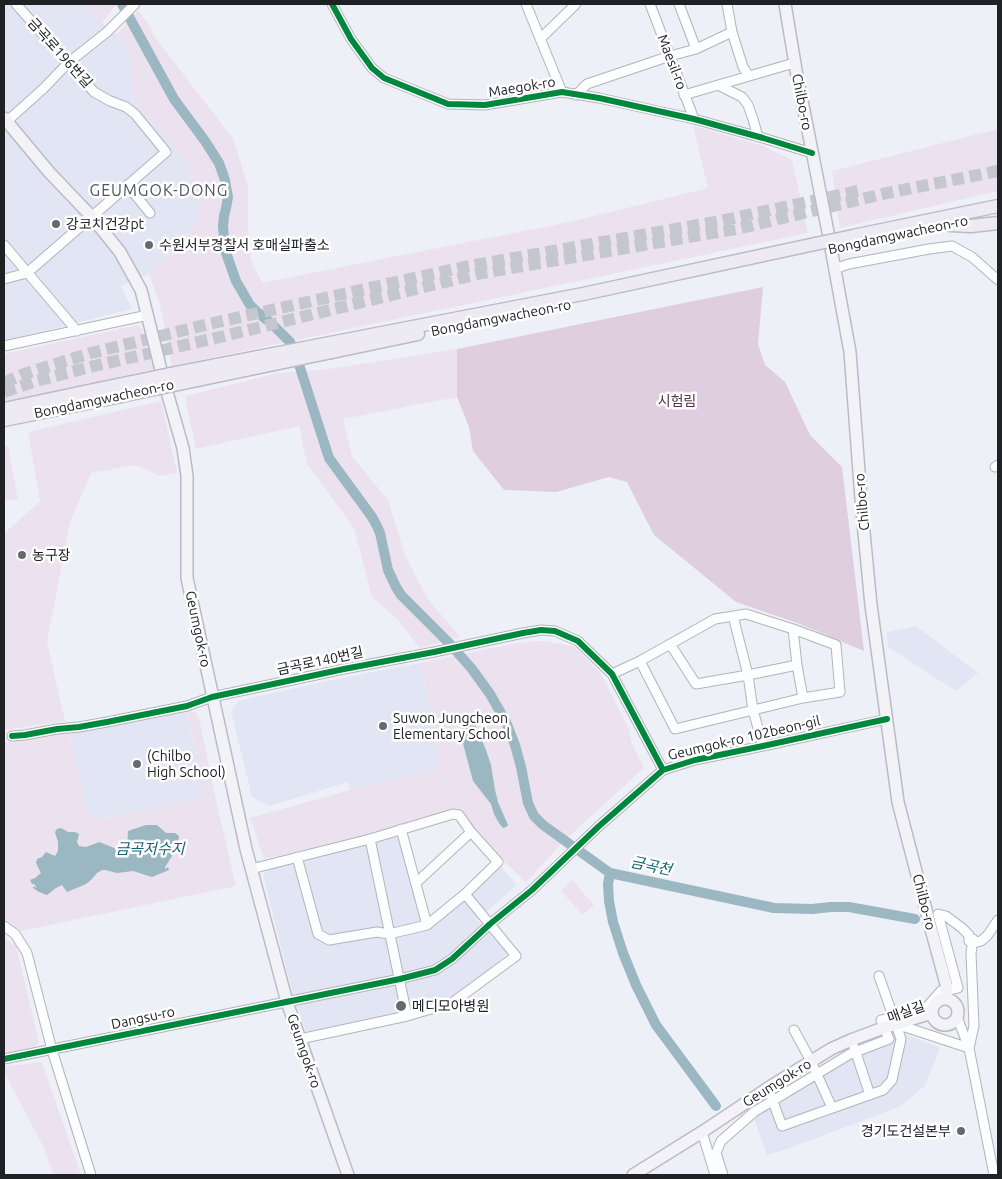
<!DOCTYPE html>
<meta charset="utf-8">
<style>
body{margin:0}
#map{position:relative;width:1002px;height:1179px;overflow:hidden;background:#eef0f8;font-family:Ubuntu,sans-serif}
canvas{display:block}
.frame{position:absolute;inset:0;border:5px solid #202125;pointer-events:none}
</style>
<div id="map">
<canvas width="1002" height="1179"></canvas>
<div class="frame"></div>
</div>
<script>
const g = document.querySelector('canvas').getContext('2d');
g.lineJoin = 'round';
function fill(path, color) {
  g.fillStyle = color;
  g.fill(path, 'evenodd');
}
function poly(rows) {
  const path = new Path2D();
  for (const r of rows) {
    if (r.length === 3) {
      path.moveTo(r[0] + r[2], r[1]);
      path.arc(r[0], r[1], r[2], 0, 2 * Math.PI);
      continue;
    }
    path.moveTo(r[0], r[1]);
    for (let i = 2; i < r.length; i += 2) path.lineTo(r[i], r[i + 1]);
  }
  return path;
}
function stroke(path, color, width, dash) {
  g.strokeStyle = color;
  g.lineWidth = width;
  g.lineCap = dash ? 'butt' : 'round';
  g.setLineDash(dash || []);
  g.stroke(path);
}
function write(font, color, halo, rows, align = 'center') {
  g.font = font + ' Ubuntu,"Noto Sans KR",sans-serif';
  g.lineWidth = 5;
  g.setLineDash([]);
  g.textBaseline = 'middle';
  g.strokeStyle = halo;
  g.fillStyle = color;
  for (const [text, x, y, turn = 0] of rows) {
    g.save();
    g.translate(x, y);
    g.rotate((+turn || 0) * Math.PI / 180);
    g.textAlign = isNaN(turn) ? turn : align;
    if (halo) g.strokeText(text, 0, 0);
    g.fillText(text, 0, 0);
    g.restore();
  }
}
fill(poly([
 [4,4,84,4,102,23,117,34,132,61,133,100,184,159,199,200,198,222,170,253,149,274,121,286,132,309,4,341],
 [916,626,978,673,956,691,888,647,887,632],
 [420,663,441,769,350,790,348,782,269,806,252,797,231,711,238,701,322,682],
 [187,711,204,797,99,820,87,811,69,731,154,715,166,715],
 [394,835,399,838,424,932,501,867,517,885,477,920,508,953,488,972,449,999,406,1013,306,1032,294,1000,263,875,269,868],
 [901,1033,940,1047,925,1086,899,1107,790,1148,767,1155,753,1115,848,1053]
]), '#e2e5f4');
fill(poly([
 [84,4,116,4,102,23],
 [138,11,148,23,154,36,234,140,248,187,248,231,251,260,262,283,574,221,708,188,693,126,761,145,792,160,808,233,172,366,160,305,149,274,170,253,198,223,199,200,184,159,133,100,132,61,117,34],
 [998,129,998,191,840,228,832,171],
 [137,325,142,329,154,369,4,402,4,354],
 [457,349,457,397,343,419,352,456,388,500,405,555,427,598,460,637,420,648,397,619,372,597,354,528,307,464,299,426,196,449,185,396,278,373,322,370],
 [161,401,177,473,160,476,135,465,91,473,70,523,47,642,65,721,4,730,4,538,5,533,40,501,28,432],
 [8,446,18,499,4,501,4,447],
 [542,641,573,646,600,672,628,727,632,744,644,768,565,840,526,882,478,837,457,808,368,836,264,859,250,818,350,790,441,769,420,663,518,643],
 [187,711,195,712,199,718,217,805,236,886,21,931,4,918,4,742,62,731,69,731,87,811,99,820,204,797],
 [572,880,594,905,583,915,561,891],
 [4,938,16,946,39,1042,35,1048,4,1053],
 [42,1062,79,1169,81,1175,53,1175,44,1148,4,1072,4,1067]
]), '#ece1ee');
fill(poly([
 [763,287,758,344,765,365,785,382,810,435,842,467,864,651,800,624,736,602,654,535,627,482,609,477,556,492,504,490,473,451,469,427,457,397,457,349]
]), '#decedf');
fill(poly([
 [467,718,472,720,475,724,486,750,491,765,495,790,498,802,508,825,506,827,503,828,499,823,494,814,491,804,473,781,461,736,463,722],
 [146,825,157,825,166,833,175,833,179,836,178,843,175,850,176,852,174,853,165,867,165,869,168,867,169,870,152,877,133,871,117,873,105,870,102,870,97,873,91,880,86,884,67,892,62,885,56,888,47,895,39,892,33,888,33,886,37,888,34,884,32,884,30,880,35,878,41,873,36,863,37,859,42,857,46,852,55,856,58,851,58,842,55,832,57,829,61,828,68,832,75,832,79,834,77,842,79,846,86,847,99,842,127,853,128,831]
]), '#9bb7c1');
stroke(poly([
 [122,4,174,99,205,141,219,163,225,180,228,197,226,208,224,216,223,226,225,250,236,281,250,305,257,312,271,323,290,342,295,352,329,458,372,517,377,526,380,533,388,570,396,587,401,595,449,643,472,669,490,694,506,722,515,745,521,767,528,803,534,816,543,825,610,873,774,908,812,909,831,907,849,907,915,919],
 [610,873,608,884,609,901,613,922,623,953,636,985,656,1025,716,1106]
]), '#9bb7c1', 10);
stroke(poly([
 [4,383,24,374,91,353,209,324,464,267,720,221,858,191],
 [4,392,36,381,94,366,220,337,477,274,741,228,887,193,998,171]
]), '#c5c7ce', 12, [12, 6]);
const minor = poly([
 [332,4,351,39,372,68,384,78,448,104,485,105,562,92,599,98,694,119,763,138,812,153],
 [526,4,562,92],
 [650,4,694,119],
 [679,4,696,49],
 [727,4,732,32,743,67,749,76],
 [540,39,576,4],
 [718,85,742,97,748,105,753,119,758,137],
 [576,95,587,84,670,56,696,49,732,32],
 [684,95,794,63],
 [4,124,44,88,68,63,107,32,135,4],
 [127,185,150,213],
 [4,245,77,331],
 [834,269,849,264,929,249,952,246,972,257,998,280],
 [4,279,27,273,166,152,135,114,126,107,110,101,94,92,16,4],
 [4,346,148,315],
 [995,467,998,465],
 [793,629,797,665,803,698],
 [670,644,696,684,748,675,733,616],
 [612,674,640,661,715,619,746,614,793,629,836,645,840,692,803,698,675,729,640,661],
 [12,736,25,735,57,729,79,727,107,722,187,706,212,697,344,669,434,652,523,633,541,630,555,631,578,641,612,674,663,770],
 [763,746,753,710,748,675,797,665],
 [401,829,427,925],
 [370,839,407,1016],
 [251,869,370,839,453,814,459,815,471,832,498,862,465,894,427,925,389,934,377,932,329,940,318,934,297,857],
 [416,883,471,832],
 [4,926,15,934,27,953,52,1050,91,1175],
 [957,1017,969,1048,994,1175],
 [896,1024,969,1048,974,1026,971,953,973,939],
 [794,1030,811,1061,832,1108],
 [300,1039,407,1016,452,1003,516,956,465,894],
 [854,1047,870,1095],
 [4,1059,400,979,435,970,452,959,490,924,532,890,598,827,663,770,695,760,763,746,887,719],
 [768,1088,782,1126,883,1090,892,1080,901,1039,879,976],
 [702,1132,715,1175],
 [723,1175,716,1153,721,1141,754,1112,850,1054,889,1039,881,1020,926,1008,941,991,958,988,938,914,946,916,962,928,969,935,969,941,976,942,981,941,987,936,998,920]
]);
const major = poly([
 [785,4,796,70,828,232,850,352,862,512,871,605,898,802,931,929,946,984,947,999],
 [4,118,49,172,91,216,120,252,141,290,163,378,183,448,187,476,187,578,246,849,287,1002,348,1175],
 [945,1012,13],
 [633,1175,702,1132,768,1088,831,1049,851,1040,883,1028,932,1013]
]);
const highway = poly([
 [950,225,971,226,998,223],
 [853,236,998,206],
 [330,343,583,294,815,244],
 [332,352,418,334],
 [4,409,98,389],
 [4,420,102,400]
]);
stroke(minor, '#b3b4b9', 11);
stroke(major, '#bcbac6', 14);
stroke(highway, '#bcbac6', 15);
stroke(minor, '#fcfdfe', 9);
stroke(major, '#f3f2f7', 11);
stroke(highway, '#edeaf3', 12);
const highwayBridge = poly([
 [815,244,853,236],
 [98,389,175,373,330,343],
 [102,400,332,352]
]);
stroke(highwayBridge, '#bcbac6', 15, []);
stroke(highwayBridge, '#edeaf3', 12);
stroke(poly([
 [332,4,351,39,372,68,384,78,448,104,485,105,562,92,599,98,694,119,763,138,812,153],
 [12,736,25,735,57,729,79,727,107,722,187,706,212,697,344,669,434,652,523,633,541,630,555,631,578,641,612,674,663,770],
 [4,1059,400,979,435,970,452,959,490,924,532,890,598,827,663,770,695,760,763,746,887,719]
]), '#00873e', 6);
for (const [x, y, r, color] of [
 [56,224,5,"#68696f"],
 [149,245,5,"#68696f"],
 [22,555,5,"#68696f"],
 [383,726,5,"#68696f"],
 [137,764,5,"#68696f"],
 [401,1006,6,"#68696f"],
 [961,1131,5,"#68696f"]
]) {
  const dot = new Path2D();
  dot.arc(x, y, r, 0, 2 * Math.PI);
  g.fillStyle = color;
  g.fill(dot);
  stroke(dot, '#fff', 2);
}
write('14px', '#202125', '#fff', [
 ["금곡로196번길",60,53,48],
 ["Maesil-ro",672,62,69],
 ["Maegok-ro",522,87,-9],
 ["Chilbo-ro",802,102,79],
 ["Bongdamgwacheon-ro",898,235,-12],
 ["Bongdamgwacheon-ro",501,318,-11],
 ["Bongdamgwacheon-ro",104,399,-12],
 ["Chilbo-ro",862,502,-95],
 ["Geumgok-ro",198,629,78],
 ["금곡로140번길",320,661,-12],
 ["Geumgok-ro 102beon-gil",744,738,-13],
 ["Chilbo-ro",924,902,76],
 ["매실길",906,1012,-20],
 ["Dangsu-ro",143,1018,-12],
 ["Geumgok-ro",304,1051,71],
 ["Geumgok-ro",777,1083,-32]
]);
write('14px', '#202125', '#fff', [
 ["강코치건강pt",66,224],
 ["수원서부경찰서 호매실파출소",159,245],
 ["농구장",32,555],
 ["Suwon Jungcheon",393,718],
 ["Elementary School",393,734],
 ["(Chilbo",147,756],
 ["High School)",147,772],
 ["메디모아병원",412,1006],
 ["경기도건설본부",951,1131,"right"]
], 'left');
write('14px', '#583051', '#fff', [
 ["시험림",677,401]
]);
write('italic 15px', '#136173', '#fff', [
 ["금곡저수지",150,849],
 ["금곡천",651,866,12]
]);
g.letterSpacing = '1px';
write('16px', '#51545e', '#fff', [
 ["GEUMGOK-DONG",159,191]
]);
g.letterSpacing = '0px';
</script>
